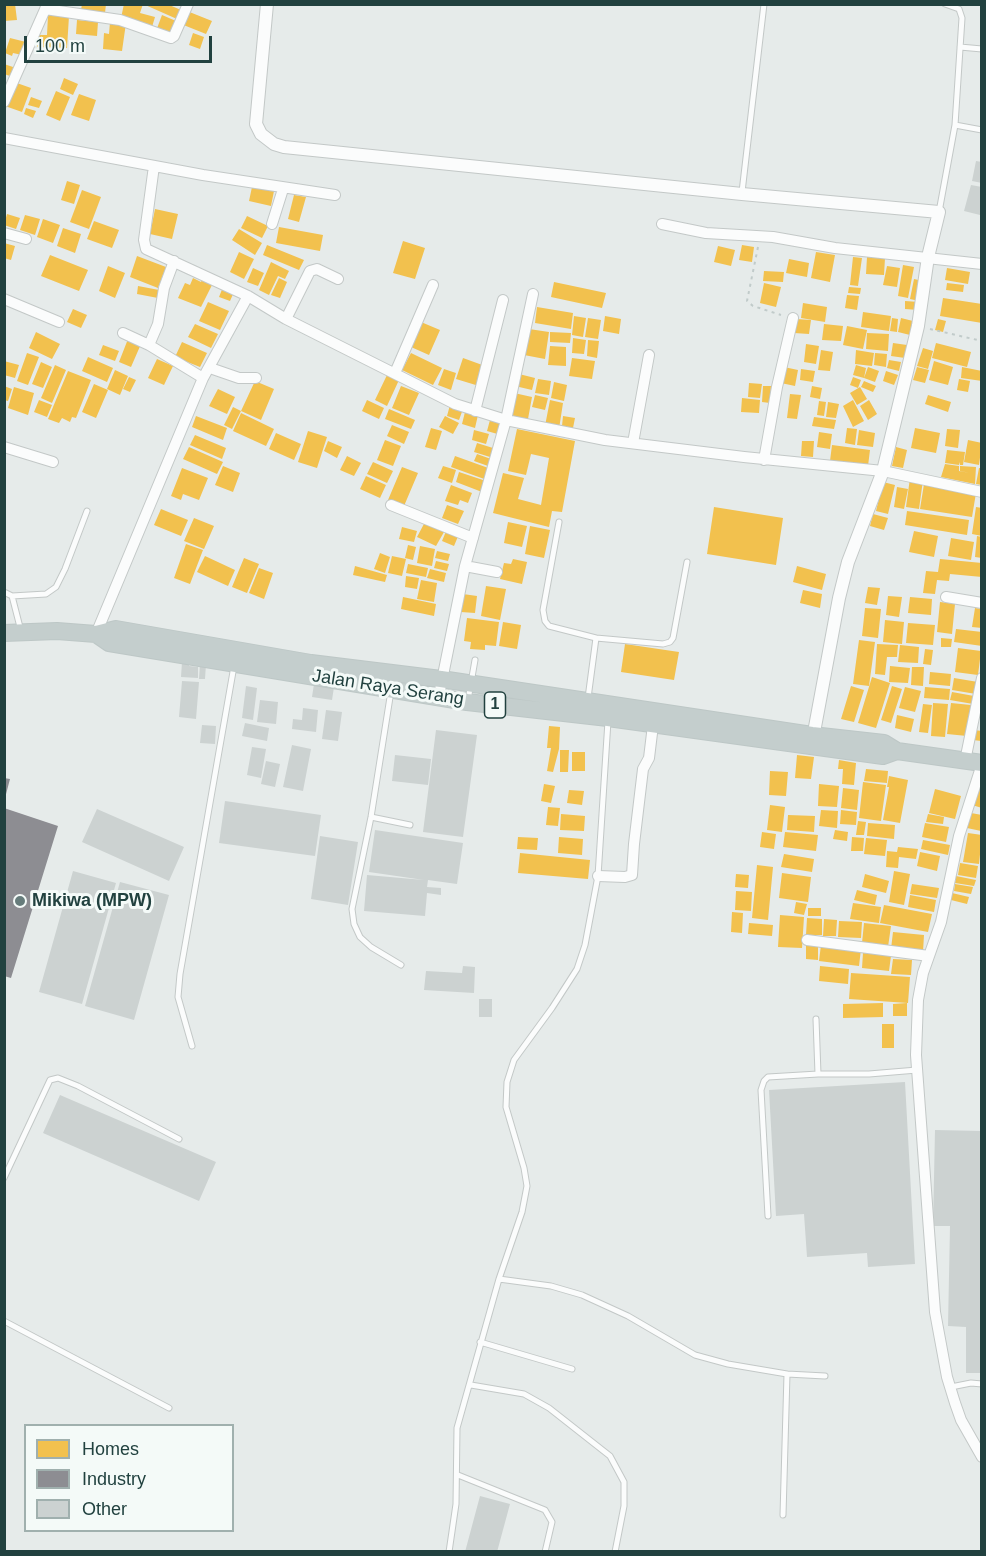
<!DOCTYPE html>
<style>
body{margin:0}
#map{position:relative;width:986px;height:1556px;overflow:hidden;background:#e6ebea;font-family:Helvetica,sans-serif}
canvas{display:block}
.frame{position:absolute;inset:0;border:6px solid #21413f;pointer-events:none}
.legend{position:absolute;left:24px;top:1424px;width:210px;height:108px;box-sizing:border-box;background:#f4faf8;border:2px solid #a0b0ae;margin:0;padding:8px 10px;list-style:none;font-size:18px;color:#21413f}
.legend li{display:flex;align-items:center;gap:12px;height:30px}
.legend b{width:30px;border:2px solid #a0b0ae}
.scale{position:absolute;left:24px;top:36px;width:188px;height:27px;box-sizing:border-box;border:3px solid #21413f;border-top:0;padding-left:8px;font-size:18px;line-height:21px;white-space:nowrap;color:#21413f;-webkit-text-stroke:4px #f4faf8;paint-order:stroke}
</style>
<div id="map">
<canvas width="986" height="1556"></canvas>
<div class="frame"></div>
<ul class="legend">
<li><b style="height:16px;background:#f2c14e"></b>Homes</li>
<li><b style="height:16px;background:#8d8d92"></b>Industry</li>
<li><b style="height:16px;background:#ccd2d1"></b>Other</li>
</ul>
<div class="scale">100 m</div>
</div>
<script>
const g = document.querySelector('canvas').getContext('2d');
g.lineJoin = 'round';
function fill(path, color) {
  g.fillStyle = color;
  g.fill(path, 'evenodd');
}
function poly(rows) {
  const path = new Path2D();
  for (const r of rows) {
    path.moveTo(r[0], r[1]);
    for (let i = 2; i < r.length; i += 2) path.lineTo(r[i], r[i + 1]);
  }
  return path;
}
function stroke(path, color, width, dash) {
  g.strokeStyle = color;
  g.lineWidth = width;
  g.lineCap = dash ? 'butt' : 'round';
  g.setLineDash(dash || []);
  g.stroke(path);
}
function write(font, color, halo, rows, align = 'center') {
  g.font = font + ' Helvetica,sans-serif';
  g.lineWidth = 6;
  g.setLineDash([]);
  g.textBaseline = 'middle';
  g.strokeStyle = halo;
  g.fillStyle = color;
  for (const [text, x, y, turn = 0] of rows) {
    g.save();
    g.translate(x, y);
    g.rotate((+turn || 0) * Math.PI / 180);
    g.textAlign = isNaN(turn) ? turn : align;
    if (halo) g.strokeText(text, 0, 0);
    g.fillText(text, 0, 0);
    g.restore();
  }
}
fill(poly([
 [15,4,17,20,4,21,4,5],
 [82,4,106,4,105,13,81,10],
 [124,4,143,4,140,13,155,17,152,27,121,18],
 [143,4,167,4,181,10,177,19],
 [187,11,212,21,206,34,181,24],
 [48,15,69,16,67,48,37,47,37,35,47,35],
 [162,15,176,21,170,36,156,31],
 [77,20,98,22,97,36,76,34],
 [110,22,126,23,122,51,103,49,104,33,109,34],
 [193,33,204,37,200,49,189,45],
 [10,38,26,42,22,55,13,53,12,56,5,53],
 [4,64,16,68,13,77,4,74],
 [64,78,78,84,73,95,60,89],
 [14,82,31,88,22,112,5,106],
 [56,91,70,97,60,121,46,115],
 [79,94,96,100,89,121,71,115],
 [31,97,42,101,39,108,28,105],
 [26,108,36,111,33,118,24,114],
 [67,181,80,185,74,204,61,200],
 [252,187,274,191,271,206,249,201],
 [82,190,101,197,89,229,70,222],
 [294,195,306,197,299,222,288,219],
 [155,209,178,214,172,239,150,234],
 [7,214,20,218,16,229,4,225],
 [25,215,40,219,35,235,20,230],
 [247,216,268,226,262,238,241,228],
 [43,219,60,225,53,243,37,237],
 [94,221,119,230,112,248,87,239],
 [279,227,323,235,320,251,276,243],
 [63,228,81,234,75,253,57,246],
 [239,229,262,243,255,255,232,240],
 [403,241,425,248,415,279,393,273],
 [4,243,15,246,11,260,4,258],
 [267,245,304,260,299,270,263,255],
 [742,245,754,247,752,262,739,260],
 [718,246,735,250,731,266,714,262],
 [239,252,254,259,244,279,230,272],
 [816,252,835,255,830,282,811,278],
 [50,255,88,270,79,291,41,276],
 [137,256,166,267,158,288,130,277],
 [853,257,862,258,858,286,850,285],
 [867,257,885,258,884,275,866,274],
 [789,259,809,263,807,277,786,273],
 [271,262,289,271,285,279,278,276,269,295,259,290],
 [903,265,914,267,908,298,898,296],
 [108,266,125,273,115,298,99,291],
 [887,266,900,268,897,287,883,285],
 [253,268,264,273,258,286,247,282],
 [947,268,970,272,968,284,945,280],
 [764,271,784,272,783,282,763,281],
 [203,276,214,281,201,307,178,298,185,283,190,285,193,278,201,282],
 [279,278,287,282,280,298,271,295],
 [914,279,923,281,919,301,910,299],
 [554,282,606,293,602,308,551,297],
 [764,283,781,287,776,307,760,303],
 [947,283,964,285,963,292,946,290],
 [138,286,159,290,158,298,137,294],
 [223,287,234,292,230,301,219,297],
 [849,287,861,288,860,294,848,293],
 [847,295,859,296,857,310,845,308],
 [943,298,982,304,982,323,940,316],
 [905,301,919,302,918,310,905,309],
 [208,302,229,311,220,330,199,321],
 [803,303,827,307,825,322,801,318],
 [537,307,573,313,571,329,535,323],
 [73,309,87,315,81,328,67,322],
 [863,312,891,316,889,331,861,327],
 [574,316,586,318,583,337,572,335],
 [605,316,621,319,619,334,603,331],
 [588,318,601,320,598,339,585,337],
 [892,318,898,319,897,332,890,331],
 [901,318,913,321,910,335,898,332],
 [796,319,811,320,809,334,794,333],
 [938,319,946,321,943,332,935,330],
 [421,322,440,330,429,355,411,347],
 [195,324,218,334,211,348,188,337],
 [824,324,843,326,841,341,822,340],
 [847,326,867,330,863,349,843,345],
 [529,329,549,332,545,359,524,355],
 [36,332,60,344,52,359,29,348],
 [550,332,571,333,570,343,550,342],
 [867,333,889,334,888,351,866,349],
 [573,338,586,340,584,354,572,353],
 [128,339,141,344,131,367,119,362],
 [588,340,599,341,597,358,587,356],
 [182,342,207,353,200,367,175,357],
 [893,343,907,345,905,358,891,356],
 [936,343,971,352,967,367,932,358],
 [806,344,819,346,816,364,804,362],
 [103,345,119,351,115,361,99,355],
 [550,346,566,347,566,366,548,365],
 [923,348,933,351,928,369,917,366],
 [821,350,833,352,830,371,818,370],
 [856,350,874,353,872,366,855,364],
 [27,353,39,357,28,385,17,381],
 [411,353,442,368,433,385,402,370],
 [875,353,887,354,886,367,874,365],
 [88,357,113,368,107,382,82,371],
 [463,358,485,366,479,386,456,379],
 [572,358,595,361,592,379,569,376],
 [157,359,173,366,164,385,148,378],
 [889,360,901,362,899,371,887,368],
 [4,361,19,365,15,378,4,375],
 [934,361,953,367,948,385,929,380],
 [41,362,52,367,43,388,32,384],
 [55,365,66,370,52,403,41,398],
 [856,365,866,368,864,378,853,375],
 [784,367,798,370,795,386,781,383],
 [868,367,879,371,875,382,864,378],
 [917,367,929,370,925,383,913,380],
 [962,367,982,371,982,381,961,378],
 [444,369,456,373,451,390,438,385],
 [801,369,815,371,813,382,800,380],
 [115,370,128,376,120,395,107,389],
 [68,371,91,380,76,418,72,417,70,422,62,418,59,423,48,419],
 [886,371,898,375,894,385,883,381],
 [519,374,535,378,532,390,515,386],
 [387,375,399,380,387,406,375,400],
 [129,377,136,380,130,392,123,389],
 [853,377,861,380,858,388,850,385],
 [538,379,551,381,549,395,535,393],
 [959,379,970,381,968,392,957,390],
 [255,381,274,389,261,420,241,411],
 [864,381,876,386,873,392,861,387],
 [554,382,567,385,564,401,551,398],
 [749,383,762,384,760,398,748,397],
 [94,384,108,390,96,418,82,412],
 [4,386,12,389,8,401,4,400],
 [401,386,419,393,409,415,392,408],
 [763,386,771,386,770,403,762,402],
 [812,386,822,388,820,399,810,397],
 [14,387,34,393,28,415,8,408],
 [860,387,867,399,857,405,850,393],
 [218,389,235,397,227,414,209,406],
 [514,393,532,397,528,419,510,416],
 [790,394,801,395,797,419,787,418],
 [535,395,548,398,545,410,532,407],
 [928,395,951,402,948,412,925,404],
 [742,398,760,400,759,413,741,412],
 [39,400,52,405,47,417,34,412],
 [367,400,384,408,379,419,362,411],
 [550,400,563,403,559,429,545,426],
 [853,400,864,421,853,427,843,406],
 [869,400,877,414,868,420,860,406],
 [819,401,826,402,824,416,817,415],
 [828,402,839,404,836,418,826,417],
 [450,405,463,409,459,420,447,416],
 [233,407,241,411,232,429,224,425],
 [389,409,415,420,411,429,385,419],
 [465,412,478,415,475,428,462,424],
 [241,413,274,429,266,446,233,431],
 [196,416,227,428,223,440,192,427],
 [445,416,459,423,453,434,439,427],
 [563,416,575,418,573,428,562,426],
 [814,417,836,420,834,429,812,426],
 [490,420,504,424,501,435,487,431],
 [392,425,409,432,404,444,387,436],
 [431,428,442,431,436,450,425,447],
 [847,428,857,429,855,445,845,443],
 [915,428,940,433,936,453,911,448],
 [517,429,575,441,562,512,552,511,549,527,493,513,503,473,524,478,518,499,541,505,549,458,531,454,526,475,508,471],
 [947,429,960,430,958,448,945,446],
 [474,430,489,434,486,444,472,440],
 [859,430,875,433,873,447,857,445],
 [308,431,327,437,317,468,298,462],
 [819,432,832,434,830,449,817,447],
 [276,433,301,444,294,460,269,449],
 [195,435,226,448,222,459,190,445],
 [385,440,401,446,393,466,377,460],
 [968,440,982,443,979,465,964,462],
 [328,441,342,447,337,458,324,451],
 [802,441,814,441,813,457,801,456],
 [477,443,493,448,490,457,474,452],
 [832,445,870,450,868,466,830,461],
 [189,447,223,462,217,474,183,459],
 [896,447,907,450,903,468,892,466],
 [947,450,965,452,963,465,960,465,960,462,959,465,945,463],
 [477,454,491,459,488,466,474,461],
 [347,456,361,463,354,476,340,470],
 [455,456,491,469,487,480,451,467],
 [373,462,393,471,387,483,367,474],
 [945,464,959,466,959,471,970,473,960,471,960,466,976,467,975,484,941,477],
 [223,466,240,473,233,492,215,485],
 [443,466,456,470,452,483,438,478],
 [402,467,418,473,404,506,388,500],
 [182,468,208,478,199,500,183,494,181,500,171,496],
 [979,468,982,468,982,485,976,484],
 [459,472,486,481,482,492,456,482],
 [366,476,386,485,380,498,360,489],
 [910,478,923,480,919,509,906,507],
 [883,482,895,485,888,514,876,511],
 [924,484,976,493,972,517,920,509],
 [451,485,472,493,468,503,460,500,458,505,445,501],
 [897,487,908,489,904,509,894,507],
 [447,505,464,511,458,524,442,518],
 [714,507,783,518,776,565,707,554],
 [976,507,982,508,982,536,972,534],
 [161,509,188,520,181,536,154,525],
 [907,511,969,520,967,535,905,525],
 [873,514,888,518,884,530,870,526],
 [194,518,214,526,204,549,184,541],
 [425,522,444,532,436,546,417,537],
 [508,522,527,526,522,547,504,543],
 [530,526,550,530,544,558,525,554],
 [402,527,417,531,414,542,399,539],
 [447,529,459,534,454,546,442,541],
 [914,531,938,536,934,557,909,552],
 [977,536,982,537,982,558,975,557],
 [951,538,974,542,971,560,948,556],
 [186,544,203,550,190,584,174,578],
 [408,545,416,547,413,560,405,558],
 [420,546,435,549,432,566,417,563],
 [437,551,450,554,448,561,435,558],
 [380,553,390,557,385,573,374,569],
 [205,556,235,570,228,586,197,572],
 [392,556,406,559,402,576,388,573],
 [244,558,259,564,247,593,232,587],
 [513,559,527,562,522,584,500,579,504,563,511,564],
 [940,559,982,563,982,577,950,574,949,581,937,580,935,594,923,593,926,571,938,572],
 [436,561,449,564,447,571,434,568],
 [408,564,428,568,426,577,406,573],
 [355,566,387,575,385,582,353,575],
 [797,566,826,574,822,590,793,582],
 [259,568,273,573,264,599,249,593],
 [430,569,446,573,444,582,427,578],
 [406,576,419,578,417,589,405,587],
 [421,580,437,583,434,602,417,599],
 [486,586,506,589,500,620,481,616],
 [868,587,880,588,877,605,865,603],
 [803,590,822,594,820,608,800,603],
 [463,594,477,596,475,613,461,612],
 [888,596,902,597,899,617,886,615],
 [403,597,436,604,434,616,401,609],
 [910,597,932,599,931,615,908,613],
 [940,602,955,604,952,634,937,632],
 [865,608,881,609,878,638,862,636],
 [975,608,982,609,982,628,972,627],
 [467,618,499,622,496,646,485,645,485,650,470,649,471,642,464,641],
 [885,620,904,622,902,644,883,642],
 [503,622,521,625,517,649,499,646],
 [908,623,935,625,933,645,906,643],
 [956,629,982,632,982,646,954,642],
 [941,638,952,639,951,647,941,647],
 [859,640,875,642,869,686,853,684],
 [625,644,679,652,674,680,621,672],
 [877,644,898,645,897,657,887,657,885,675,875,674],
 [900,645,919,647,918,663,898,662],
 [958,648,981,651,978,675,955,672],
 [925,649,933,650,931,665,923,664],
 [890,666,910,668,908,683,889,682],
 [912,667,924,667,923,686,911,685],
 [930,672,951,674,950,686,929,684],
 [872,677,890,683,876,728,858,723],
 [954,678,978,682,976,694,952,690],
 [851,686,864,690,854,722,841,719],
 [892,686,902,689,891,723,881,720],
 [905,687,921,691,915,712,899,708],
 [925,687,950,689,949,700,924,698],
 [952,692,974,696,973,704,950,700],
 [933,703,948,704,945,737,931,736],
 [951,703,971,705,967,736,947,734],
 [923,704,932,705,928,733,919,732],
 [897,715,914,719,911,732,895,728],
 [549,726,560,727,559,749,553,772,547,771,551,748,547,748],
 [974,730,982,731,981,741,973,740],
 [560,750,569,750,568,772,560,772],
 [572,752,585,752,585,771,572,771],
 [797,755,814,757,811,779,795,778],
 [839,760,856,763,854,785,842,784,843,769,838,769],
 [866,769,888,771,887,783,864,781],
 [770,771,788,772,786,796,769,795],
 [889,776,908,780,900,823,883,820,889,787,887,787],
 [982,781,982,808,972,805],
 [863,782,886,785,881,821,859,818],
 [544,784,555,786,551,803,541,801],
 [819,784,839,786,837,807,818,806],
 [843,788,859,790,857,810,841,808],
 [935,789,961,796,955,819,929,813],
 [569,790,584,791,582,805,567,803],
 [770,805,785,807,782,832,767,830],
 [548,807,560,808,558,826,546,825],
 [821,810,838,811,837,828,819,826],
 [841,810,857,812,856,825,840,824],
 [971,813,982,815,981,831,967,828],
 [561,814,585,816,584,831,560,830],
 [928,814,944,817,943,824,926,822],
 [788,815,815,816,814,832,787,830],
 [858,821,866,822,864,835,856,835],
 [868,823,895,825,894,839,867,836],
 [925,823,949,827,946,842,922,837],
 [835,830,848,832,847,841,833,839],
 [762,832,776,834,774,849,760,847],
 [785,832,818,835,816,851,783,847],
 [968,833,982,835,979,864,963,862],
 [518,837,538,838,537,850,517,849],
 [559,837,583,839,582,855,558,853],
 [852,837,864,838,863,851,851,851],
 [866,838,887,840,885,856,864,854],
 [923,840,950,845,948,855,921,849],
 [898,847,918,849,916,859,899,857,898,868,886,867,887,851,897,852],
 [920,852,940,856,937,871,917,866],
 [520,853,590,860,588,879,518,873],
 [784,854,814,859,812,872,781,867],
 [960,863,978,866,976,878,958,875],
 [757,865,773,867,768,920,752,918],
 [894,871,910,874,904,905,889,902],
 [782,873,811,877,808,902,779,898],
 [736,874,749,875,748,888,735,887],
 [865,874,889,881,886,893,862,887],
 [956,876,976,880,974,886,955,883],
 [912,884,939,888,937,898,910,894],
 [955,884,973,887,971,894,954,891],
 [857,890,877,895,875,905,854,900],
 [736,891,752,892,751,911,735,910],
 [952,893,969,897,967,904,951,900],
 [910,895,936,900,934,912,908,907],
 [796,902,807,904,804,915,794,913],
 [853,903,881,907,879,923,850,919],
 [884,905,932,914,928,932,880,923],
 [808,908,821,908,821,916,808,916],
 [732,912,743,913,742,933,731,932],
 [780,915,804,917,802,948,778,947],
 [807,918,822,919,822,935,806,935],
 [824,919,837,920,836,936,823,936],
 [839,921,862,922,861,938,838,937],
 [749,923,773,925,772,936,748,934],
 [864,923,891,926,888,947,862,943],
 [893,932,924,935,923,952,891,949],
 [806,945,818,945,818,960,806,959],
 [821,945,861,949,859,966,819,961],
 [863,953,891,956,889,971,862,968],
 [893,959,912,960,911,975,891,974],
 [820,966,849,969,848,984,819,981],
 [851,973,910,977,908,1003,849,999],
 [883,1003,883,1017,843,1018,843,1004],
 [907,1003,907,1016,893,1016,893,1004],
 [882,1024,894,1024,894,1048,882,1048]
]), '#f2c14e');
fill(poly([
 [4,778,10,779,5,798,4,798],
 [4,808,58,826,11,978,4,976]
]), '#8d8d92');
fill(poly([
 [976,161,982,162,982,183,972,181],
 [971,185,982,187,980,215,964,211],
 [182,662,189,663,189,666,198,667,198,678,181,677],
 [200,664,206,664,205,679,199,679],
 [182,681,199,682,196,719,179,717],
 [314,684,334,687,332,700,312,697],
 [246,686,257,688,253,720,242,718],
 [260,700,278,702,276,724,257,722],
 [303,708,318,710,316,732,292,729,293,719,302,720],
 [326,710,342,712,338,741,322,739],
 [245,723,269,728,267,741,242,736],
 [202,725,216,726,215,744,200,743],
 [436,730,477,735,463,837,423,832],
 [292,745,311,749,303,791,283,787],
 [252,747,266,749,261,778,247,775],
 [395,755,431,759,428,785,392,781],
 [266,761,280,764,275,787,261,784],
 [225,801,321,815,315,856,219,843],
 [97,809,184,847,169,881,82,842],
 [375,830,463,843,457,884,428,880,427,887,441,888,441,895,427,893,425,916,364,911,367,875,424,880,369,872],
 [320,836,358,842,348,905,311,899],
 [73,871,116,883,82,1004,39,992],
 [120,882,169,895,134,1020,85,1006],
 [463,966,475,967,474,993,424,990,426,971,462,973],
 [479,999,492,999,492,1017,479,1017],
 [905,1082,915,1264,868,1267,867,1253,807,1257,804,1214,776,1216,769,1090],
 [60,1095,216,1162,199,1201,43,1133],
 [935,1130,982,1131,982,1373,966,1373,966,1327,948,1326,950,1226,933,1226],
 [480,1496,510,1504,497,1552,465,1552]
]), '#ccd2d1');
const service = poly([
 [960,47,982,49],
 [955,125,982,130],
 [742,192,764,4],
 [939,212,955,125,962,18,959,9,945,4],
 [559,522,543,610,545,621,549,626,596,638],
 [4,592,12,596,21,631],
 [12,596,46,594,56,587,65,569,87,511],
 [391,691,371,817,352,909,354,924,360,937,371,947,401,965],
 [588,698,596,638,663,644,670,642,673,638,687,562],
 [468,700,475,660],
 [371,817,410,825],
 [816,1019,818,1074,869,1074,917,1070],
 [192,1046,178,997,180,974,234,666],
 [4,1178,50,1080,58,1078,78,1086,179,1139],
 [768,1216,761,1090,764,1081,768,1077,818,1074],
 [499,1279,551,1286,582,1295,628,1316,695,1355,728,1364,787,1374],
 [4,1321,169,1408],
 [480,1342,572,1369],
 [471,1385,524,1394,549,1408,610,1456,624,1482,624,1506,615,1552],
 [951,1387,971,1383,982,1384],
 [458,1475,545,1510,552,1522,545,1552],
 [783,1515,787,1374,825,1376],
 [449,1552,456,1504,457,1428,499,1279,522,1212,527,1186,524,1168,506,1107,507,1082,514,1060,552,1008,577,969,585,945,598,876,608,721]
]);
const minor = poly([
 [45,9,120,20,171,38,174,36,188,4],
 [4,102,47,5],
 [4,138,203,175,335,195],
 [154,166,144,240,146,249,248,296,286,319,455,404,506,420,605,440,744,457,883,471,982,492],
 [272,224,283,189],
 [662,224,706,233,773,237,835,248,982,264],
 [4,233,26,239],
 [174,261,164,288,158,324,149,345,203,378],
 [4,299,59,322],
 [286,319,310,271,317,269,338,279],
 [123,333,149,345],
 [210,368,239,378,256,378],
 [395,373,433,285],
 [475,411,503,300],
 [633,443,649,355],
 [4,447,53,462],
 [764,460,777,387,793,318],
 [391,505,473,538],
 [465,566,497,572],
 [946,597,982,603],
 [96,634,203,378,248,296],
 [439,695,465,566,506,420,533,294],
 [965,761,982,678],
 [982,764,959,836,941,922,923,973,918,1000,916,1055,935,1312,947,1377,955,1403,961,1420,982,1457],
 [598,876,625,877,632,875,634,844,643,769,649,758,653,725],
 [807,940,929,956]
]);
const tertiary = poly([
 [267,4,256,124,261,134,274,144,284,147,742,194,939,212,928,257,918,326,883,471,848,562,839,598,812,743]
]);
const trunk = poly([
 [4,633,57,631,96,634,116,629,311,663,441,679,812,735,884,743,897,751,982,763],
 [96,634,109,643,467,702,608,718,883,756,897,751]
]);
stroke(service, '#c3c8c7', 7);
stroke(minor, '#c3c8c7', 12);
stroke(tertiary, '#c3c8c7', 14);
stroke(trunk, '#bdc7c6', 18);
stroke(poly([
 [758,247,747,301,753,306,781,315],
 [930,329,982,341]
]), '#c1cbca', 2, [3, 4.5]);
stroke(service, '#fbfcfc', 5);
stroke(minor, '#fbfcfc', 10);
stroke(tertiary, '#fbfcfc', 12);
stroke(trunk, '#c4cecd', 16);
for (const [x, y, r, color] of [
 [20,901,6,"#667c7b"]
]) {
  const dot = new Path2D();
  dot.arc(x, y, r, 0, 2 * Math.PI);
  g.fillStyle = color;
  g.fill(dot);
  stroke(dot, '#f4faf8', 2);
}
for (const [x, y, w] of [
 [495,705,21]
]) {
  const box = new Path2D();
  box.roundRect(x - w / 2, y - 13, w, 26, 4.5);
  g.fillStyle = '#f4faf8';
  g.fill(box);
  stroke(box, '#21413f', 1.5);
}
write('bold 16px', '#21413f', null, [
 ["1",495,705]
]);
write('18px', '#21413f', '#f4faf8', [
 ["Jalan Raya Serang",388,688,9]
]);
write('bold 18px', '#21413f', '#f4faf8', [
 ["Mikiwa (MPW)",32,901]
], 'left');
</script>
